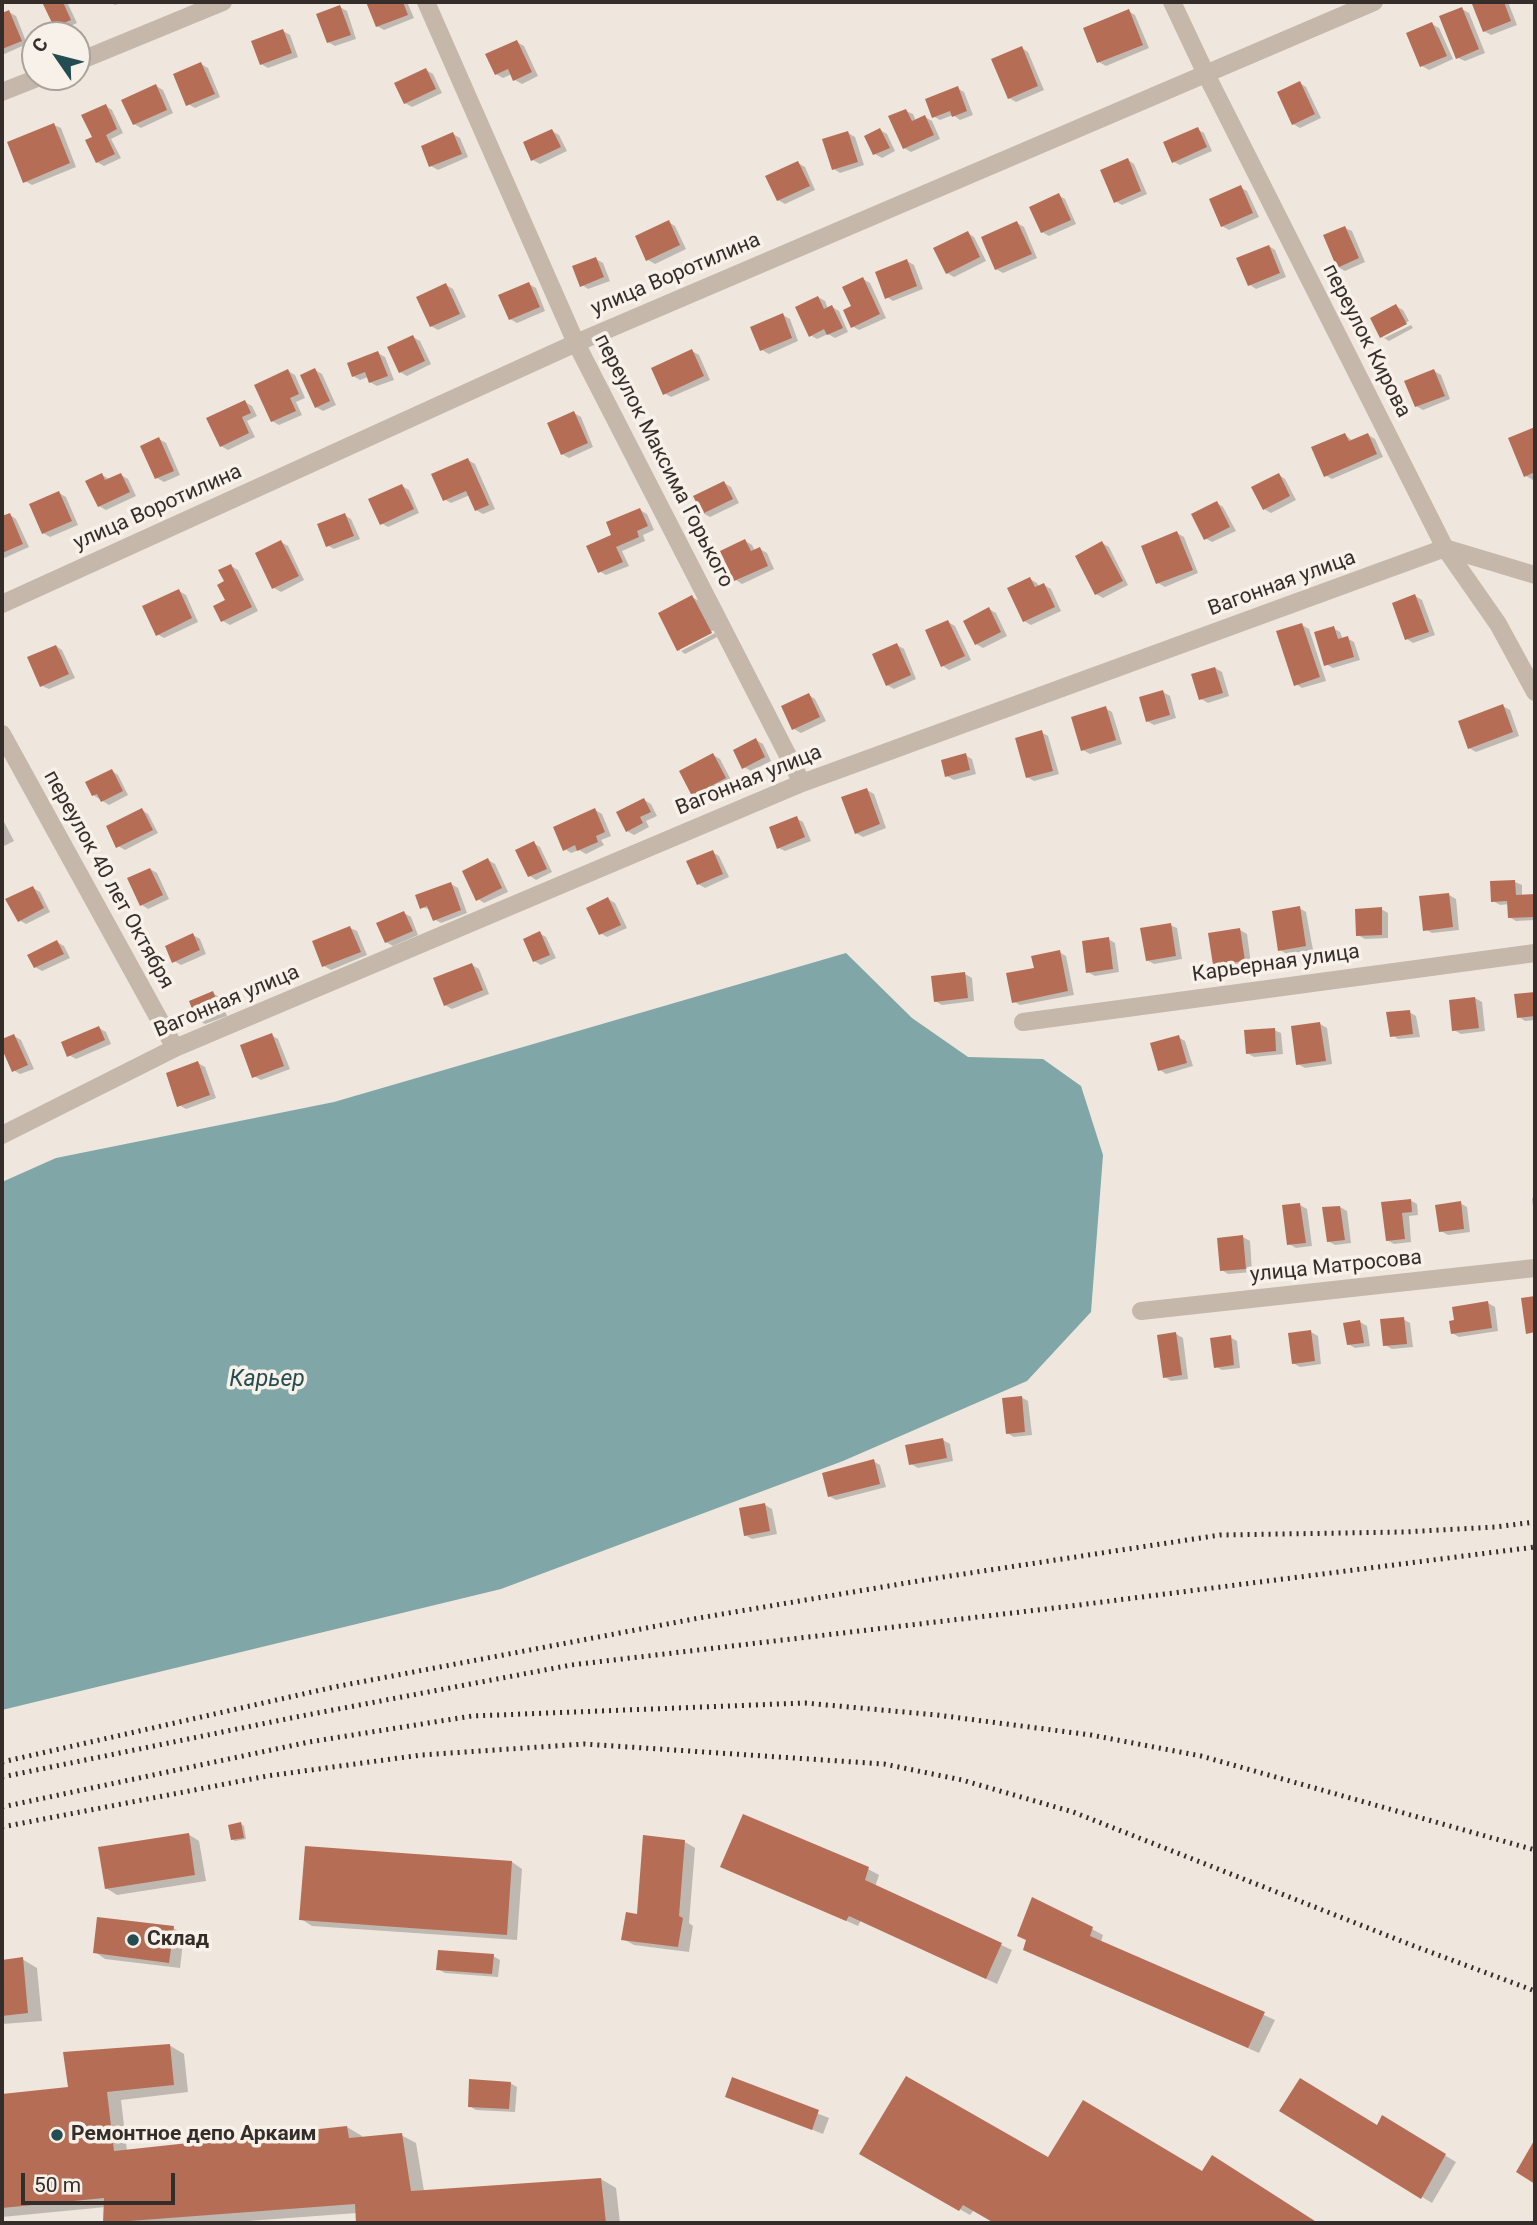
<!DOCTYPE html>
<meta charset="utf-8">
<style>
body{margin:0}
#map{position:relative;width:1537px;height:2225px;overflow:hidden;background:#efe7de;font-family:Roboto,sans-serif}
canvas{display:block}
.frame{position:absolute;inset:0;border:4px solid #342d29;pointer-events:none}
.north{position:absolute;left:21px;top:21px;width:70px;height:70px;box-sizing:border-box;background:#f7f1e9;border:2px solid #a9a39c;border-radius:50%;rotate:305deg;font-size:19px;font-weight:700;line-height:28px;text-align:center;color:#342d29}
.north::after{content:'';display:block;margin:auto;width:24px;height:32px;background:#244d51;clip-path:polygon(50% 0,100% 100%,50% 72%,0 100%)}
.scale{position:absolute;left:21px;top:2173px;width:154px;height:32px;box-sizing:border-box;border:4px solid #342d29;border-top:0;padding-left:9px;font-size:21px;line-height:24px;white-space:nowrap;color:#342d29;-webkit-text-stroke:5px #f7f1e9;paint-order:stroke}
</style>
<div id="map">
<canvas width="1537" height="2225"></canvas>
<div class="frame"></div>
<div class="north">С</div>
<div class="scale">50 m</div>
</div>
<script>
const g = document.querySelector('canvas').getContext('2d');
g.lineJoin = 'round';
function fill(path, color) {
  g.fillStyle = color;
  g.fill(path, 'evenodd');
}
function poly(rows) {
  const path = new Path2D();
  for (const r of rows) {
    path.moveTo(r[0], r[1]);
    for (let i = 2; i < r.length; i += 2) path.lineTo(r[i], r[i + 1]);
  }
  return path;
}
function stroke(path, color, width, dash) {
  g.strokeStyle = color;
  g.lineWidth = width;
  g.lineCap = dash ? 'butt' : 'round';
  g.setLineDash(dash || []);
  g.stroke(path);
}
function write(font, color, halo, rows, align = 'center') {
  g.font = font + ' Roboto,sans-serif';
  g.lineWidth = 7;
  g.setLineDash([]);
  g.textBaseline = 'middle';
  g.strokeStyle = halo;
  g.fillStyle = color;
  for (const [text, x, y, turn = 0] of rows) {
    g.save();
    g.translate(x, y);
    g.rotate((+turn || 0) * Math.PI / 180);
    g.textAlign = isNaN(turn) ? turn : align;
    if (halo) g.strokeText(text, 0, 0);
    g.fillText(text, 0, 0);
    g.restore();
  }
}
fill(poly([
 [846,953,912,1018,968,1057,1043,1059,1081,1086,1103,1155,1091,1312,1027,1381,843,1461,501,1589,2,1710,2,1182,56,1158,334,1102]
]), '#80a6a8');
fill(poly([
 [44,2,67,2,77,23,62,30,55,26],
 [109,2,124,2,115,5],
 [368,2,407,2,414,18,384,30,377,26],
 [1483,2,1508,2,1517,25,1491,35,1484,31,1475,5],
 [340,7,347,11,356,39,335,46,328,42],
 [1462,9,1469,13,1485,53,1465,61,1458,58],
 [1128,11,1135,15,1149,48,1106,66,1099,62],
 [9,12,16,16,27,44,2,55,2,15],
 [1432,24,1439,28,1453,59,1429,70,1422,66],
 [283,31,290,35,298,57,268,68,261,64],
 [517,42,524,46,538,76,522,84,515,80,512,74,503,78,496,74],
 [1022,48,1028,52,1044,90,1016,102,1009,98],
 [201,64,208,68,220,97,195,108,188,104],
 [426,70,433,74,442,93,412,107,405,103],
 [1300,83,1306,87,1321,118,1300,128,1293,124],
 [156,86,163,90,173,113,141,128,134,124],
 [957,88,964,92,973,115,960,120,953,115,940,120,933,116],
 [106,106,112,110,123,133,111,139,121,158,104,166,97,162,94,138],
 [906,111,913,114,916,121,925,117,932,121,940,139,911,152,904,148],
 [54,125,61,128,76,167,32,185,25,181],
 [1197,129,1204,133,1212,151,1180,165,1174,162],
 [880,130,887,134,895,151,882,158,875,154],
 [552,131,559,135,567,151,540,164,533,160],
 [848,133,855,137,864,165,840,173,834,169],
 [453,134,460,138,468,157,438,170,431,166],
 [1128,160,1134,164,1147,194,1122,205,1115,201],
 [798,163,805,167,815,190,785,204,778,200],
 [1240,187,1247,191,1259,217,1229,230,1222,226],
 [1058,195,1065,199,1076,224,1049,236,1042,232],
 [668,222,675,226,686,249,655,264,648,260],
 [1017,223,1024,227,1037,258,1003,273,996,269],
 [1345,228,1352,231,1365,262,1345,271,1338,267],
 [968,233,974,237,986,261,954,277,947,273],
 [1269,246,1275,250,1286,277,1256,289,1250,285],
 [596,259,603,263,610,281,588,289,582,285],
 [907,261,914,265,923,289,893,301,887,297],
 [863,279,870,283,886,318,859,330,852,326,853,307],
 [529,284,536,288,545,311,517,323,510,319],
 [446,285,453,289,466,317,438,330,431,326],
 [818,297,825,301,828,309,832,307,839,311,848,332,835,338,828,334,817,339,810,335],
 [1396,306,1403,310,1409,321,1383,335,1383,338,1382,337],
 [783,315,790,319,798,341,769,354,762,350],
 [1411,325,1413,328,1389,341,1384,338],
 [413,337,420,341,431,364,407,376,400,372],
 [692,351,699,355,710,380,671,397,664,393],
 [378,353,385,357,394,380,377,386,370,382,368,377,360,380,353,376],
 [315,370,322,374,336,405,323,411,316,407],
 [288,371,295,375,305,398,296,402,302,415,279,425,272,421],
 [1434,371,1441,375,1450,399,1423,410,1416,406],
 [245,402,252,406,257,416,247,421,255,437,228,450,221,446],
 [574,413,581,417,593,447,569,458,562,454],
 [1535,429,1535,479,1533,480,1526,476,1511,439],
 [1345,435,1353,441,1368,435,1375,439,1383,457,1332,479,1325,475],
 [159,439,166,443,180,475,164,482,157,478],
 [468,460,475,464,495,509,483,514,476,510,470,495,451,503,444,499],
 [102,475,109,479,121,475,128,479,136,496,106,510,99,506],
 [1279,475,1285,479,1296,500,1271,513,1264,509],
 [724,483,731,487,739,503,710,517,703,513],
 [402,486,409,490,419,513,388,527,381,523],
 [59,493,66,497,78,525,50,537,43,533],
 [1217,503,1223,507,1236,531,1212,542,1205,538],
 [640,510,647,514,654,530,643,535,645,541,622,551,629,566,606,575,599,571,613,536],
 [10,515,16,519,29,547,2,559,2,518],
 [344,515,351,519,360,539,334,549,327,545],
 [1177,533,1184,537,1198,573,1165,587,1158,583],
 [745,541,752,545,755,551,760,549,767,553,774,569,742,584,736,580],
 [281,542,288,546,304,580,281,592,274,588],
 [1102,543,1109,547,1128,585,1103,598,1096,594],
 [231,566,238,570,258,611,230,625,223,621,227,601,226,582],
 [1030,579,1037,583,1039,587,1044,585,1051,589,1061,611,1031,625,1024,621],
 [179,591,186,595,198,622,164,638,157,634],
 [1415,596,1422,600,1435,635,1413,643,1407,639],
 [692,597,699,601,714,630,680,648,680,651,678,650],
 [989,609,996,613,1007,636,983,648,976,644],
 [948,622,955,626,971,660,949,670,943,666],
 [1302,625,1309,629,1326,681,1302,688,1296,684],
 [1333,628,1340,632,1343,640,1347,638,1354,642,1360,660,1333,668,1326,664],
 [715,633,717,637,685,654,681,651],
 [897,645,904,649,916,679,894,689,887,685],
 [56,646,62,650,75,678,49,689,42,686],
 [1215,668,1222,672,1229,696,1208,703,1201,699],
 [1163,692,1170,696,1176,718,1154,725,1147,721],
 [809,695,815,699,826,721,801,733,794,729],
 [1503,706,1510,710,1519,736,1476,752,1469,748],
 [1105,708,1112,712,1122,744,1090,754,1083,750],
 [1041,732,1048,736,1059,774,1034,781,1027,777],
 [756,740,763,744,771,761,751,771,744,767],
 [713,755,720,759,732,782,701,799,694,795,681,772],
 [965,755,972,759,976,774,954,780,947,776],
 [112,771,118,775,128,795,109,805,93,795],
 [867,790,874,794,886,828,863,837,856,833],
 [644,800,651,804,657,816,646,821,649,827,634,835,627,831],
 [142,810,148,814,158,833,125,850,118,846],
 [595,810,602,814,611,836,601,840,604,845,586,854,579,850,571,853,565,849],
 [2,818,14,841,2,847],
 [796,818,803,822,811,841,785,851,779,848],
 [533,843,540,847,552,872,536,880,530,876],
 [712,852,719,856,729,877,705,888,698,884],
 [488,860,495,864,508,892,484,903,478,899],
 [150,869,157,873,169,899,148,909,142,905],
 [1515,882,1522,885,1522,896,1535,896,1535,920,1516,921,1509,917,1509,904,1500,905,1493,901],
 [451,884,458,888,467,913,441,923,434,919,431,910,422,907],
 [33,888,40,892,50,912,26,924,19,920],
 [1449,895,1456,899,1459,930,1432,933,1425,929],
 [608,899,615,903,627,928,607,937,600,933],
 [1299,908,1306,912,1313,950,1287,954,1280,950],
 [1381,909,1388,913,1388,938,1365,939,1358,935],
 [404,913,411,917,418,935,393,946,386,942],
 [1170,925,1177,928,1182,959,1154,964,1147,960],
 [350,928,357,931,367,955,331,970,324,966],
 [1240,930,1247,934,1251,964,1221,968,1214,964],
 [539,933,546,937,556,958,541,965,534,961],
 [193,935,200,939,206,954,181,965,174,961],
 [1108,939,1115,943,1119,972,1095,976,1088,972],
 [57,942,64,946,70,958,42,971,35,967],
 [1059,952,1066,956,1074,995,1020,1005,1013,1001,1036,970],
 [472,965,479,969,489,994,452,1009,445,1005],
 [965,974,972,978,974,1001,942,1005,935,1001],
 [213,993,219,997,227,1016,205,1024,198,1020],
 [1535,994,1535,1020,1525,1021,1519,1017,1516,996],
 [1475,998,1482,1002,1485,1031,1461,1034,1454,1030],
 [1409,1012,1416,1016,1420,1037,1398,1039,1392,1035],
 [1320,1024,1327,1028,1332,1064,1305,1068,1298,1064],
 [99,1028,106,1032,111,1044,76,1059,69,1055],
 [1274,1030,1281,1033,1283,1054,1254,1057,1247,1053],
 [271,1035,278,1039,290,1069,261,1080,254,1076],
 [14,1036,21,1040,34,1069,20,1074,13,1070,2,1044,2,1041],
 [1178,1037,1185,1041,1193,1066,1166,1074,1160,1070],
 [198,1063,205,1067,216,1098,186,1109,179,1105],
 [1532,1198,1535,1198,1535,1225,1535,1224],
 [1410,1200,1417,1204,1418,1215,1409,1216,1411,1242,1394,1244,1387,1240,1383,1203],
 [1460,1203,1467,1207,1470,1232,1448,1235,1441,1231],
 [1300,1205,1307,1209,1312,1246,1296,1248,1289,1244],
 [1340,1207,1347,1211,1351,1243,1335,1245,1328,1241],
 [1243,1237,1250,1241,1252,1272,1228,1274,1222,1270],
 [1488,1303,1495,1307,1498,1331,1459,1337,1452,1333],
 [1403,1319,1410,1323,1413,1347,1392,1349,1385,1345],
 [1360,1322,1367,1326,1370,1346,1355,1348,1348,1344],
 [1311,1332,1318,1336,1321,1364,1300,1367,1293,1363],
 [1176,1334,1183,1338,1188,1379,1171,1381,1165,1377],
 [1230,1337,1237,1341,1240,1368,1222,1370,1215,1366],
 [1021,1397,1028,1401,1032,1435,1014,1437,1007,1433],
 [943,1440,950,1444,953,1461,918,1468,911,1464],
 [873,1461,880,1465,886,1487,836,1500,829,1496],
 [765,1505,772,1509,777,1534,752,1539,745,1535],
 [743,1816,868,1869,879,1875,875,1887,1012,1950,997,1984,861,1920,858,1926,722,1866],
 [241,1824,244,1826,246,1839,235,1841,232,1839],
 [188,1834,199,1841,206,1881,117,1895,106,1888],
 [685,1842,695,1848,689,1923,693,1926,689,1952,634,1945,623,1939],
 [512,1862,522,1869,517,1940,312,1926,301,1919],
 [173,1928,184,1934,180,1968,105,1959,95,1952],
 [1092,1929,1103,1935,1101,1942,1275,2020,1259,2053,1036,1955],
 [493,1956,500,1960,498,1977,445,1973,438,1969],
 [22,1959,37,1968,42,2021,2,2024,2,1961],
 [169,2045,184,2054,188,2092,121,2100,127,2151,347,2127,362,2136,362,2139,401,2135,416,2143,424,2191,601,2179,616,2188,620,2223,358,2223,357,2213,221,2223,106,2223,106,2207,2,2217,2,2096,70,2088],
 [733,2080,829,2118,823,2134,727,2096],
 [510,2083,517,2087,515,2112,476,2110,469,2106],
 [1281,2111,1378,2127,1383,2118,1456,2162,1432,2203],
 [862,2154,1202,2173,1223,2163,1316,2223,997,2223,974,2210,970,2215]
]), '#0003');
fill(poly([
 [42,2,63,2,71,20,54,27],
 [366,2,403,2,408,15,376,27],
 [1478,2,1504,2,1511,21,1483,32,1472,4],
 [340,5,351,35,327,43,316,14],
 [1462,7,1479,49,1456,59,1439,16],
 [1129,9,1143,45,1097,63,1083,28],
 [9,10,22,41,2,49,2,13],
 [1432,22,1447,56,1420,67,1406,33],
 [283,29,292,53,260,65,251,41],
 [517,40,532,72,513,81,508,69,495,75,485,54],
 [1022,46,1038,86,1008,99,991,59],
 [201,62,215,94,186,106,173,74],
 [426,68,436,89,404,104,394,83],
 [1300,81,1315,114,1292,125,1277,92],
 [156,84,167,110,133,125,121,100],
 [958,86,967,111,952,117,950,111,932,118,925,99],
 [106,104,117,129,106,135,115,154,96,163,85,140,92,137,81,115],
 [906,109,912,121,925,115,934,135,903,149,888,116],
 [54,123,70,163,23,183,7,142],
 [1198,127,1207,147,1172,163,1163,142],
 [880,128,890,148,873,155,864,136],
 [552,129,561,147,531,161,523,142],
 [848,131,858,162,832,170,822,139],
 [453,132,462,154,429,167,421,146],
 [1128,158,1141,191,1114,203,1100,170],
 [798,161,810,186,777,201,765,176],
 [1241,185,1253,213,1221,227,1209,199],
 [1059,193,1071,220,1041,233,1029,207],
 [669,220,680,245,646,261,635,236],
 [1017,221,1032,254,995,270,981,237],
 [1345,226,1359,258,1337,268,1323,235],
 [968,231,980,257,946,274,933,248],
 [1269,245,1280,273,1248,286,1236,258],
 [596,257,604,277,580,287,572,266],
 [907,259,917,286,885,299,875,272],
 [863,277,880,314,851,328,843,310,851,306,842,287],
 [529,282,540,307,509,320,498,295],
 [446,283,460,314,430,327,416,297],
 [818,296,824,309,832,305,843,328,827,335,824,329,809,337,795,307],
 [1396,304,1407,324,1380,338,1370,318],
 [783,313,792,338,760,351,750,327],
 [413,335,425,361,399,373,387,347],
 [692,349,704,376,663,395,651,368],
 [378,351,388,376,369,383,365,372,352,377,347,363],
 [315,368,330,401,315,408,300,375],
 [288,369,299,394,290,398,296,411,271,422,254,385],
 [1434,369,1445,396,1415,407,1404,381],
 [245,400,251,413,242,417,249,433,220,447,206,418],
 [574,411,588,443,561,455,547,423],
 [1535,427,1535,472,1524,477,1508,438],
 [1345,433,1349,441,1368,433,1377,454,1324,477,1311,447],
 [159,437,174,471,155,479,140,446],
 [468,458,489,505,475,511,466,491,443,501,431,474],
 [102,473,105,480,121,473,130,492,98,507,85,481],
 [1279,473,1290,496,1263,510,1251,487],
 [724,481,733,499,702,514,693,496],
 [402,484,414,509,380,525,368,499],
 [59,491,72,521,42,534,29,504],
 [1217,501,1230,527,1204,540,1191,514],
 [640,508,648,526,637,531,639,537,616,547,623,562,598,573,586,546,611,535,606,522],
 [10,513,23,544,2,553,2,516],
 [345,513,354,536,326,547,317,524],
 [1177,531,1193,570,1156,584,1141,546],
 [745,539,751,551,760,547,768,566,734,581,720,551],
 [281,540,299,576,272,589,255,553],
 [1102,541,1123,581,1095,595,1075,556],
 [231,564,252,607,221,622,213,606,225,600,217,585,224,581,218,570],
 [1030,577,1035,587,1044,583,1055,607,1023,622,1007,588],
 [179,589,192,618,156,636,142,606],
 [1415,594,1429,632,1405,640,1392,603],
 [692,595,712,633,677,651,658,613],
 [989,607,1001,632,975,645,963,621],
 [948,620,965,656,941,667,925,630],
 [1302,623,1320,677,1294,686,1276,631],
 [1334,626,1338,639,1348,636,1354,657,1324,666,1314,632],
 [897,643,911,675,886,686,872,654],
 [56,645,69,674,40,687,27,657],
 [1215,667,1223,693,1199,700,1191,674],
 [1163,690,1170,715,1146,722,1139,697],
 [809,693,820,717,792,730,781,706],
 [1503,704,1513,732,1468,749,1458,721],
 [1106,706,1116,740,1081,751,1071,717],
 [1042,730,1053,771,1026,778,1015,738],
 [756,738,765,757,742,769,733,750],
 [713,753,726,778,692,796,679,771],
 [966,753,970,770,945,777,941,760],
 [112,769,123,791,101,802,97,794,92,796,85,782],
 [867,788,880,824,855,834,841,797],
 [644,798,651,812,640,817,643,823,626,832,616,812],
 [142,808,153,830,116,848,106,826],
 [595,808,605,832,596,836,598,842,577,851,575,845,563,851,553,827],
 [797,816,805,837,777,849,769,827],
 [534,841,547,869,528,877,515,850],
 [713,850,723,874,697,885,686,861],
 [488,858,502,888,476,901,462,871],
 [150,868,163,895,140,906,127,878],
 [1515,880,1516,895,1535,894,1535,917,1508,918,1507,901,1491,902,1490,881],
 [451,882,461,910,433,921,427,906,420,909,415,895],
 [33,886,44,908,18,922,5,899],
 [1449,893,1453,927,1423,931,1419,896],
 [608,897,621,925,599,935,586,908],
 [1300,906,1306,946,1278,951,1272,911],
 [1382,907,1382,935,1356,936,1355,909],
 [404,911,413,931,385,943,376,923],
 [1171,923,1176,956,1146,961,1140,928],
 [350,926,361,952,322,967,312,941],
 [1240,928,1245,961,1213,965,1208,933],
 [540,931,550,955,533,962,523,939],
 [193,933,200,950,172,963,165,946],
 [1109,937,1113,969,1086,973,1082,941],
 [57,940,64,954,34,968,27,955],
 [1060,950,1068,991,1012,1003,1006,973,1034,968,1031,956],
 [472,963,483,990,444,1006,433,978],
 [965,972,968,998,934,1002,931,976],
 [213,991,221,1012,197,1022,189,1001],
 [1535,992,1535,1016,1517,1018,1514,994],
 [1475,997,1479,1028,1452,1031,1449,1000],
 [1410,1010,1413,1034,1390,1037,1386,1012],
 [1320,1022,1326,1061,1296,1065,1291,1026],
 [99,1026,105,1040,67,1057,61,1042],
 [1275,1028,1276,1051,1246,1054,1244,1030],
 [272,1033,284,1066,252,1078,240,1045],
 [14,1034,28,1065,12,1072,2,1049,2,1039],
 [1179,1035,1187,1063,1158,1071,1150,1043],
 [198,1061,210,1095,177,1107,166,1073],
 [1411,1199,1412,1212,1402,1213,1405,1239,1386,1241,1381,1202],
 [1461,1201,1464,1229,1439,1232,1435,1205],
 [1300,1203,1306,1243,1287,1245,1282,1205],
 [1340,1206,1345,1240,1327,1242,1322,1207],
 [1243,1235,1246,1269,1220,1271,1217,1238],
 [1535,1296,1535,1332,1526,1334,1521,1298],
 [1488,1301,1492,1328,1451,1334,1449,1321,1454,1320,1452,1307],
 [1404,1317,1407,1344,1383,1346,1380,1319],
 [1360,1320,1364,1343,1347,1345,1343,1323],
 [1311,1330,1315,1361,1292,1364,1288,1333],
 [1176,1332,1182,1375,1163,1378,1157,1335],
 [1231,1335,1234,1365,1214,1368,1210,1338],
 [1022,1396,1025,1432,1006,1434,1002,1398],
 [943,1438,947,1458,909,1465,905,1445],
 [874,1459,880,1484,828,1497,822,1473],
 [765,1503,770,1531,744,1536,739,1508],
 [743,1814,869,1867,865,1880,1002,1943,986,1979,849,1916,846,1921,720,1867],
 [241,1822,244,1838,231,1840,228,1825],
 [189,1833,195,1875,105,1889,98,1847],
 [643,1835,685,1840,679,1916,683,1918,678,1947,621,1940,626,1912,637,1914],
 [305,1846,512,1861,507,1935,299,1920],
 [1032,1897,1093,1927,1090,1936,1265,2012,1248,2048,1023,1950,1026,1940,1017,1936],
 [97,1917,174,1926,169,1963,93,1953],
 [438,1950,494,1954,492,1974,436,1970],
 [23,1957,28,2013,2,2016,2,1960],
 [170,2044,174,2085,107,2092,114,2151,347,2126,349,2138,402,2133,411,2191,601,2178,606,2223,356,2223,355,2204,103,2223,104,2198,2,2208,2,2094,68,2087,63,2052],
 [906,2076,1048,2157,1083,2100,1202,2171,1212,2155,1318,2223,994,2223,963,2205,959,2211,859,2154],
 [732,2077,819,2110,812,2130,725,2097],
 [1300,2078,1377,2125,1382,2115,1446,2154,1421,2199,1279,2111],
 [469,2079,511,2082,509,2109,468,2107],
 [1535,2139,1535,2184,1516,2172]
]), '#b66d55');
stroke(poly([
 [426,2,576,343,802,783],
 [1172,2,1206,74,1445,548,1498,624,1535,692],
 [77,62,223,2],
 [2,92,40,77],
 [2,604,576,343,1374,2],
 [2,734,175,1048],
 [1023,1022,1535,953],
 [2,1135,175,1048,802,783,1445,548,1535,575],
 [1141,1311,1535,1268]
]), '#c6b7ab', 18);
stroke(poly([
 [2,1762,334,1687,699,1618,924,1580,1220,1535,1404,1532,1495,1527,1535,1522],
 [2,1777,296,1717,571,1665,1063,1607,1535,1547],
 [2,1807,309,1742,472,1716,805,1703,937,1715,1091,1735,1201,1756,1535,1850],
 [2,1827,267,1776,421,1755,584,1744,884,1764,962,1780,1073,1812,1414,1946,1535,1991]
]), '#342d29', 5, [2, 5]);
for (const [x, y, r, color] of [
 [133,1940,7,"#244d51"],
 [57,2135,7,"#244d51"]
]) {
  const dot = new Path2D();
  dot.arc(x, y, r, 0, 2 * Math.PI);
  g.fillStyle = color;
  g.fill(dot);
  stroke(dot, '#f7f1e9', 2.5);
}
write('21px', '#342d29', '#f7f1e9', [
 ["улица Воротилина",676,275,-23],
 ["переулок Кирова",1366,341,63],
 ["переулок Максима Горького",663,461,63],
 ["улица Воротилина",158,508,-24],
 ["Вагонная улица",1282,584,-20],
 ["Вагонная улица",749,781,-22],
 ["переулок 40 лет Октября",108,880,61],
 ["Карьерная улица",1276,964,-8],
 ["Вагонная улица",227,1002,-23],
 ["улица Матросова",1336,1267,-6]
]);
write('bold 21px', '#342d29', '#f7f1e9', [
 ["Склад",147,1940],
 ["Ремонтное депо Аркаим",71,2135]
], 'left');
write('italic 23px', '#244d51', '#f7f1e9', [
 ["Карьер",267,1380]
]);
</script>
